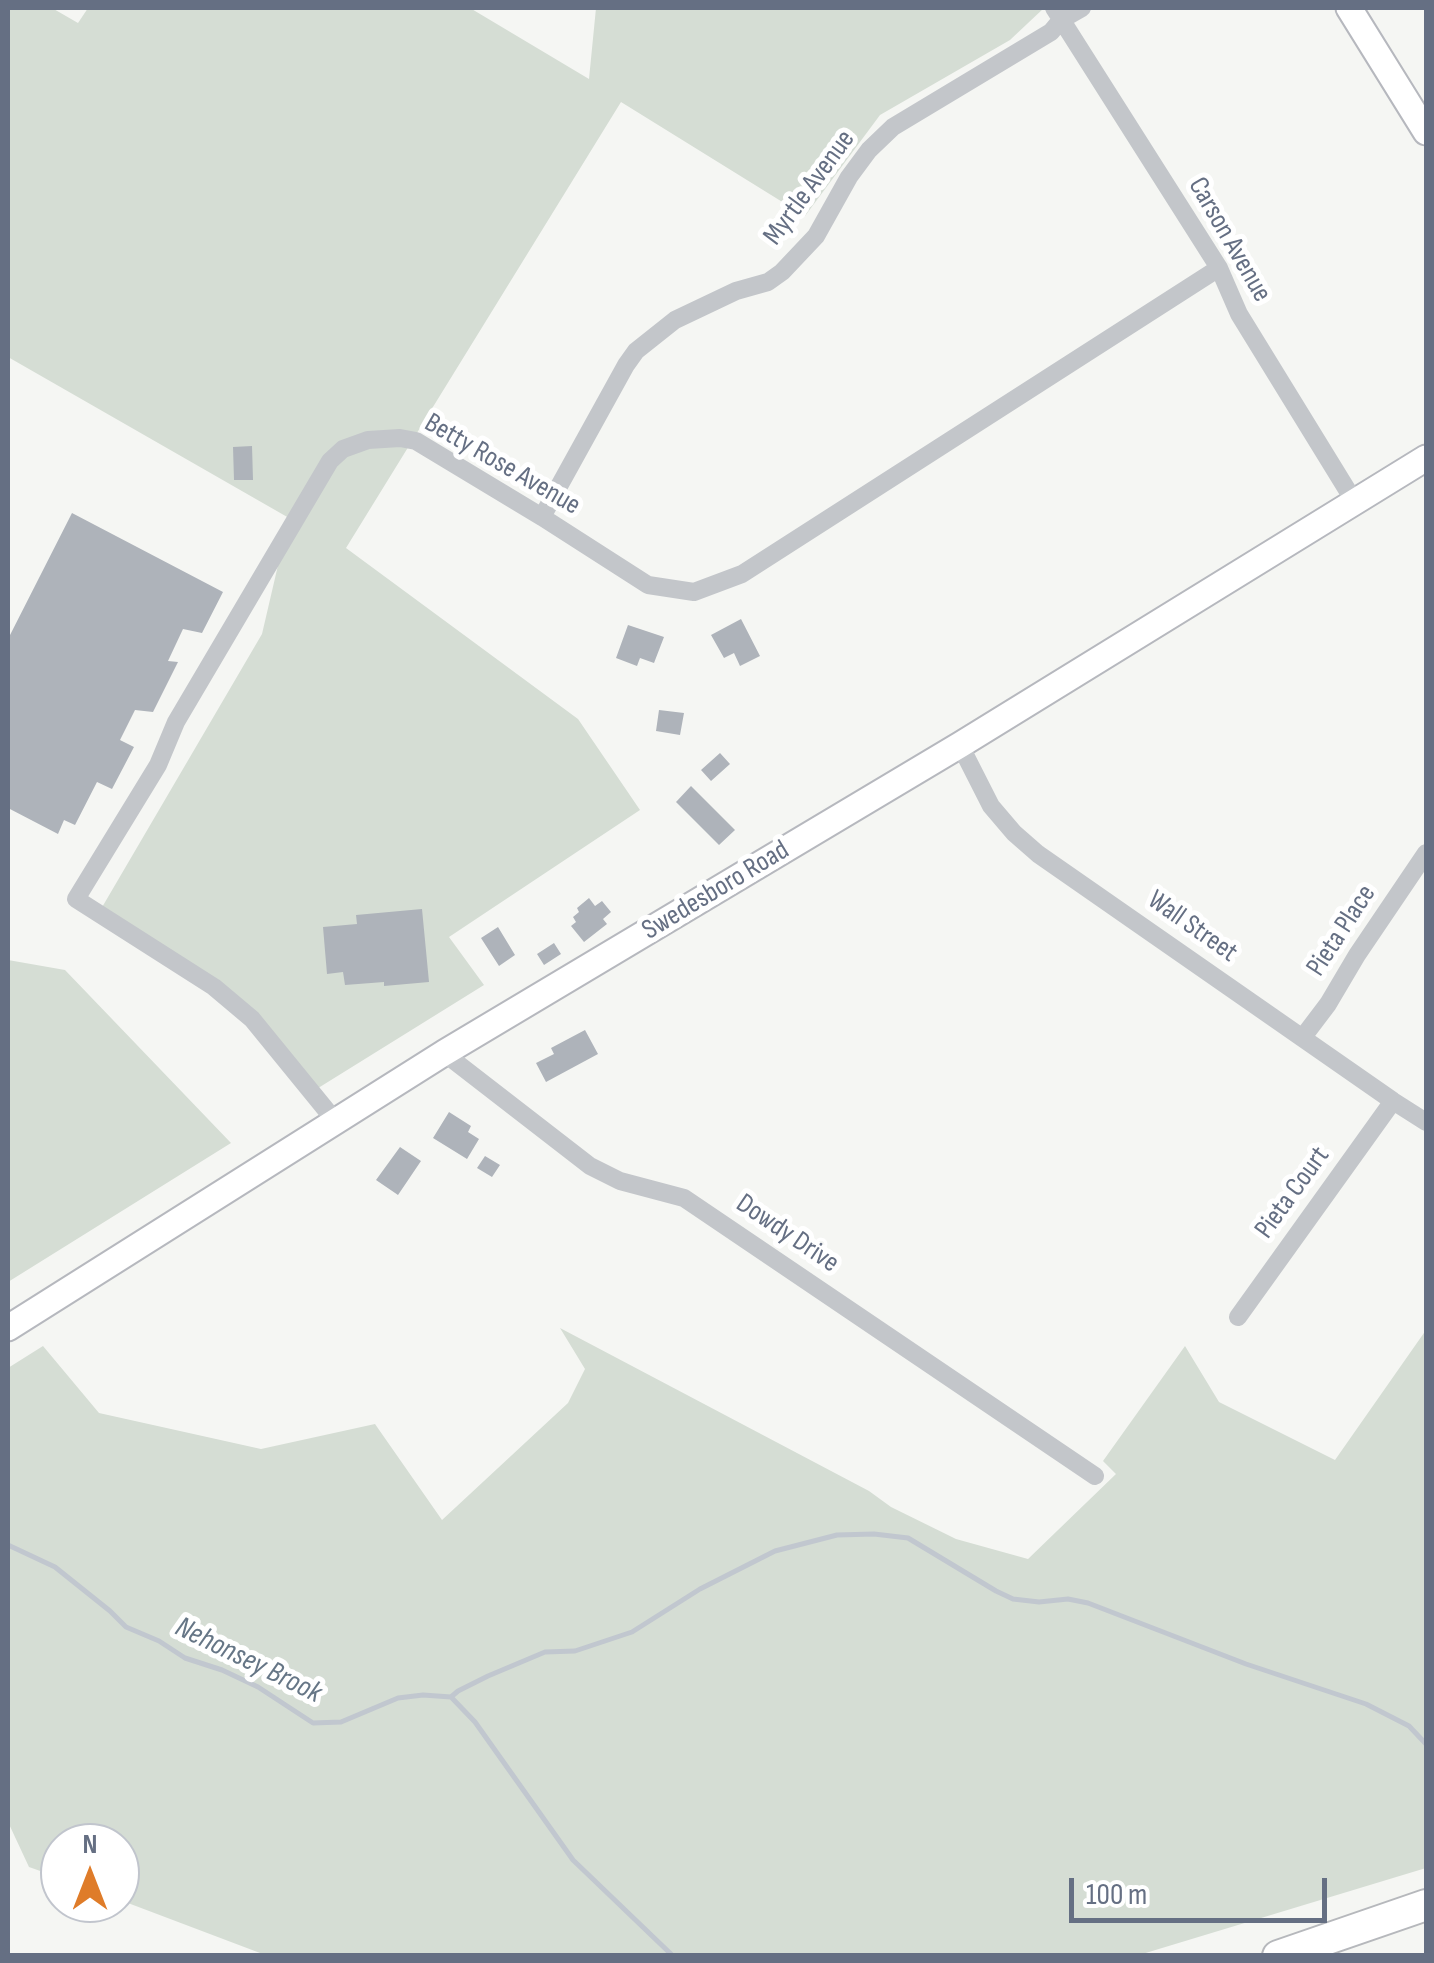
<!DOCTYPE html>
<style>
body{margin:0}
#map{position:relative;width:1434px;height:1963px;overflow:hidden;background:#f5f6f3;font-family:"Sofia Sans Condensed",sans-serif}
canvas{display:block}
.frame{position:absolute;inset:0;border:10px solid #656f83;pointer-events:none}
.north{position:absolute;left:40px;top:1823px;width:100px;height:100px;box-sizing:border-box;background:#fff;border:2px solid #c1c5cd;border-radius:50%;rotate:0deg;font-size:28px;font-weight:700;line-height:40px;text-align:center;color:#656f83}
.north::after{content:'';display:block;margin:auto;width:35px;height:45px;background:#df7c29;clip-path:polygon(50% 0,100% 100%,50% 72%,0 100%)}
.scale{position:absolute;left:1069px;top:1878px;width:258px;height:45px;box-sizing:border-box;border:5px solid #656f83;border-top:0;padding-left:12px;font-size:30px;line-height:35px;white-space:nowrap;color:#656f83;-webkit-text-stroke:8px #fff;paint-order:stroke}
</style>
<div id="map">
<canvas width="1434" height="1963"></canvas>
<div class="frame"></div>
<div class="north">N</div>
<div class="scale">100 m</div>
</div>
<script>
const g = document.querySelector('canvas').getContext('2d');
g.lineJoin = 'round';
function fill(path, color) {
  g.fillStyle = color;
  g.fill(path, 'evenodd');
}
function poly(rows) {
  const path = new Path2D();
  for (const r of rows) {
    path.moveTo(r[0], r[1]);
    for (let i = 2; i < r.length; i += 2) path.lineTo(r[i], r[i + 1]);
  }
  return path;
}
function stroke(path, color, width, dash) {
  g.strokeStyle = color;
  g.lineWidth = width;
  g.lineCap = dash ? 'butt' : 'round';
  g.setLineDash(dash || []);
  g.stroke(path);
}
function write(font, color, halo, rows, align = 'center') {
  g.font = font + ' "Sofia Sans Condensed",sans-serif';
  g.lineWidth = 10;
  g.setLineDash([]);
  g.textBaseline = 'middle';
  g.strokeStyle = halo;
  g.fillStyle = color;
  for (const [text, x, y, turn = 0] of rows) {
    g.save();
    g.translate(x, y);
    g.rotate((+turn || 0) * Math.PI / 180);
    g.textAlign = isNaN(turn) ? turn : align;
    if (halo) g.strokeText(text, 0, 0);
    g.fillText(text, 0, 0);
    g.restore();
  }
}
fill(poly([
 [8,8,52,8,78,23,88,8,470,8,589,79,596,8,1044,8,1010,40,880,115,805,216,621,102,346,548,578,719,640,810,449,937,484,985,315,1090,238,1001,101,909,262,634,289,518,8,357],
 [8,960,65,970,231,1143,8,1282],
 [560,1328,869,1491,891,1507,956,1539,1028,1559,1116,1474,1103,1461,1185,1346,1219,1402,1335,1460,1426,1330,1426,1868,1139,1955,268,1956,120,1900,120,1843,60,1843,60,1878,29,1867,8,1822,8,1368,43,1346,99,1413,261,1449,375,1424,442,1520,568,1403,585,1369]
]), '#d5ddd4');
stroke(poly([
 [8,1545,55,1567,110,1611,126,1627,159,1641,185,1658,222,1670,258,1687,313,1723,341,1722,398,1698,423,1695,451,1697,475,1722,573,1860,673,1956],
 [451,1697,458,1691,488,1676,545,1652,575,1651,632,1632,700,1589,775,1551,837,1535,874,1534,908,1538,996,1591,1013,1599,1039,1602,1068,1599,1088,1603,1246,1664,1366,1704,1409,1726,1426,1744]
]), '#c1c7cf', 5);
fill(poly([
 [252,446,253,480,234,480,233,447],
 [72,513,223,592,202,633,183,629,168,661,178,662,153,712,135,710,120,740,134,747,112,789,97,782,75,825,64,820,58,834,8,808,8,639],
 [741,619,760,656,740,666,734,653,724,658,711,635],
 [628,625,664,637,654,663,640,658,637,666,616,658],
 [659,710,684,713,680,735,656,731],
 [720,753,730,764,711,781,701,770],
 [691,786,735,830,719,845,676,802],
 [589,898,595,906,602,901,611,912,603,919,607,924,584,942,571,926,576,922,573,917,579,912,577,908],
 [422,909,429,982,384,986,384,982,345,985,343,972,327,974,323,927,357,924,356,915],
 [498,927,515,955,499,966,481,938],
 [554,943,561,954,544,965,537,954],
 [585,1030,598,1054,546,1082,536,1063,554,1054,551,1048],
 [449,1112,471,1126,468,1132,479,1139,467,1159,433,1138],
 [400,1147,421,1161,398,1195,376,1180],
 [485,1156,500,1165,492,1177,477,1168]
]), '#aeb3ba');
const secondary = poly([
 [1349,8,1426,132],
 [8,1328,444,1053,960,745,1426,458]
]);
const highway = poly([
 [1278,1956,1426,1905]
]);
stroke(secondary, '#b6b8be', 29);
stroke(highway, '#b6b8bc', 34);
stroke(poly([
 [1054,8,1219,268,1239,314,1354,501],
 [542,517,626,365,636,351,675,320,736,291,768,282,782,272,816,236,849,177,869,150,893,127,1051,32,1061,20,1082,8],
 [960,745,991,806,1014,833,1038,854,1393,1101,1426,1122],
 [1303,1037,1328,1004,1357,955,1426,853],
 [444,1053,590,1166,620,1181,684,1198,1095,1476],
 [336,1122,252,1019,214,987,76,899,158,765,176,722,330,461,343,449,368,440,400,438,416,441,542,517,648,585,694,592,742,574,1219,268],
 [1238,1317,1393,1101]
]), '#c3c6ca', 18);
stroke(secondary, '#fff', 25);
stroke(highway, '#fff', 30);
write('28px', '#656f83', '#fff', [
 ["Myrtle Avenue",810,188,-54],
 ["Carson Avenue",1229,240,60],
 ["Betty Rose Avenue",502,465,30],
 ["Swedesboro Road",716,891,-31],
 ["Wall Street",1192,927,35],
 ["Pieta Place",1342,931,-57],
 ["Pieta Court",1293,1193,-54],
 ["Dowdy Drive",787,1234,34]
]);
write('italic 30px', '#667686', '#fff', [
 ["Nehonsey Brook",248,1661,26]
]);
</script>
